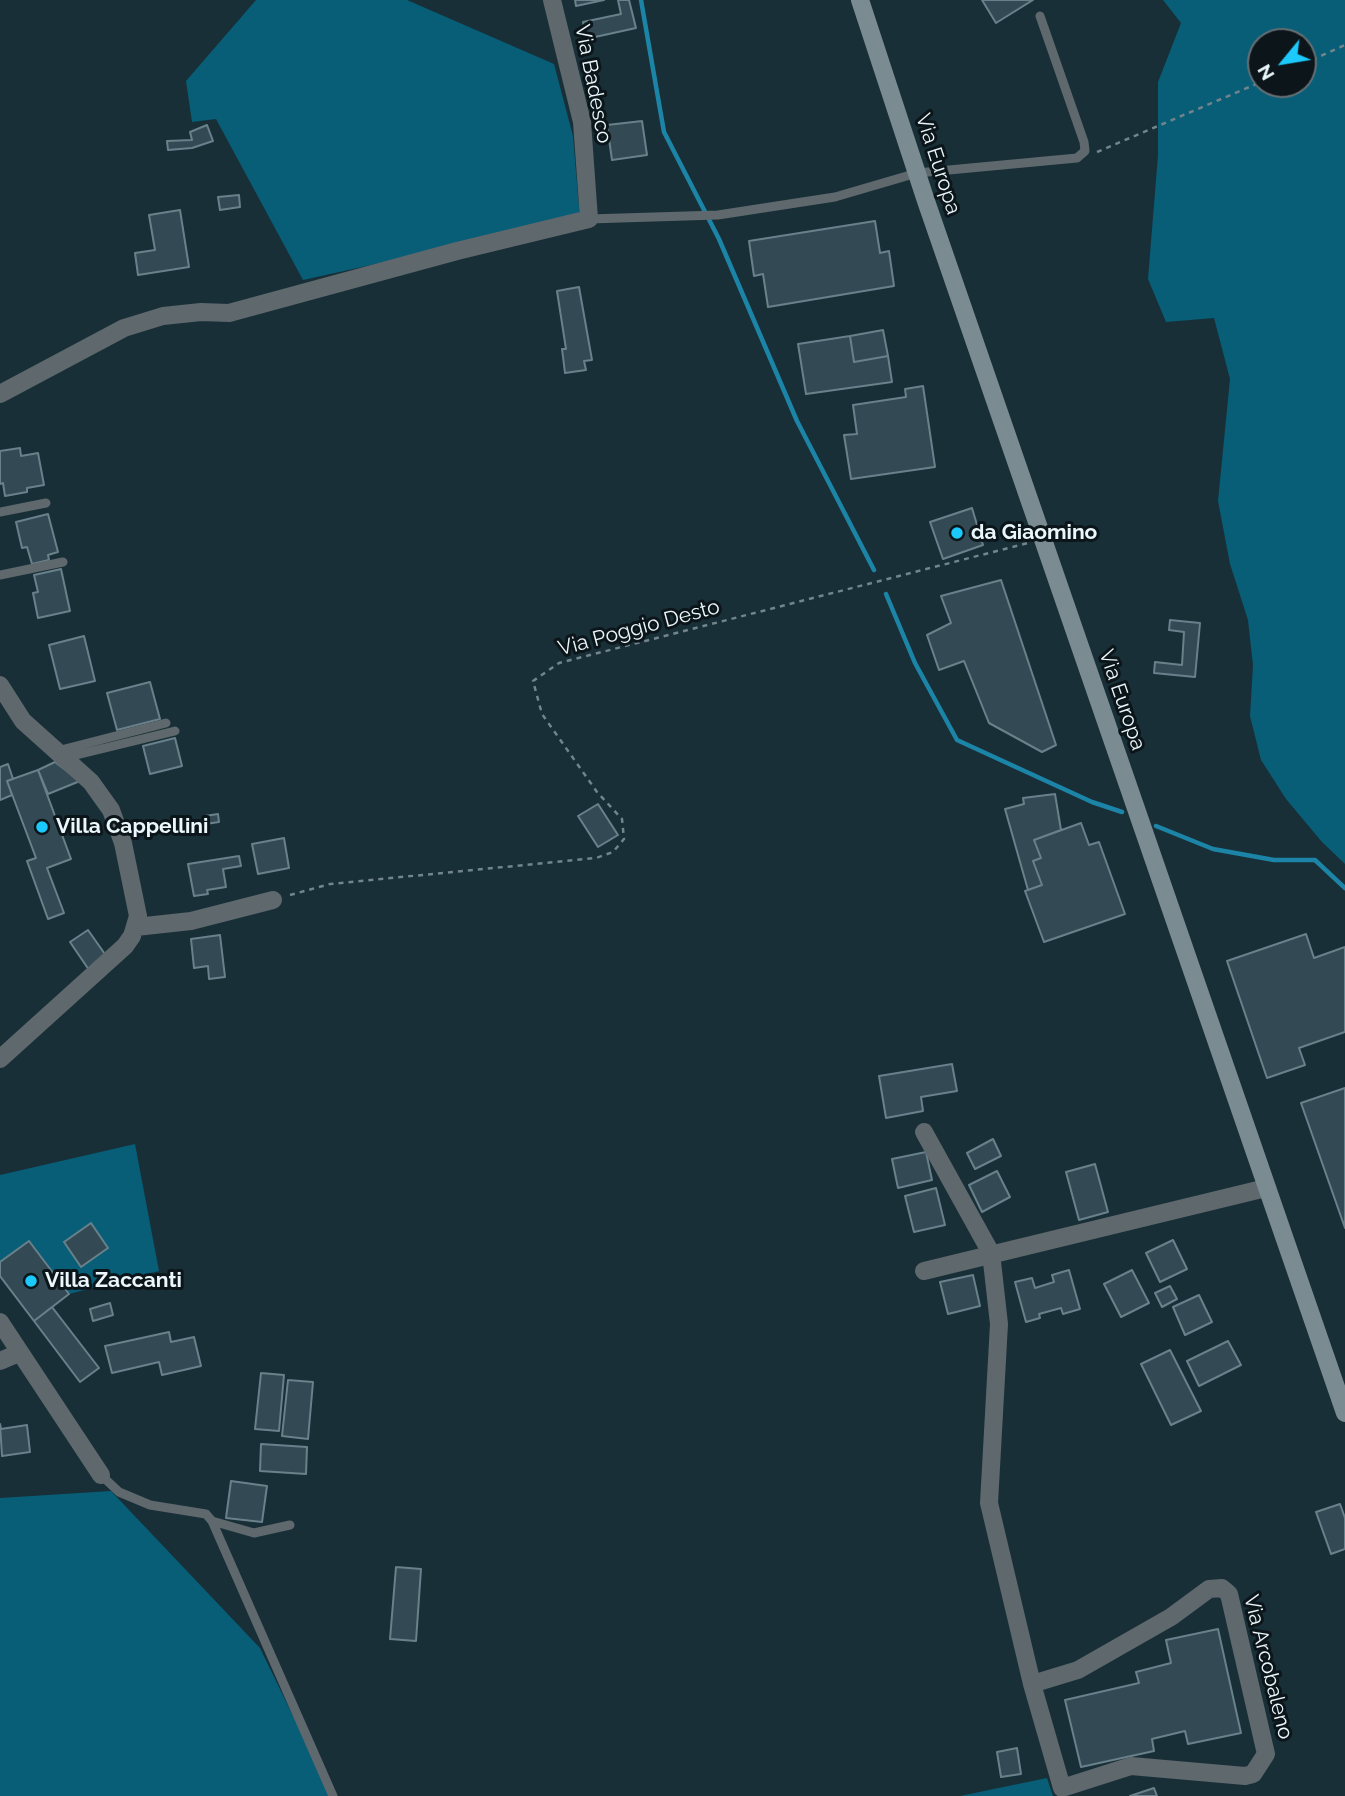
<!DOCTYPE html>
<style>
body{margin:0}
#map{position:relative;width:1345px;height:1796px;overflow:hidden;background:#182f37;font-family:Raleway,sans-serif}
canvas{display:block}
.north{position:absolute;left:1247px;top:28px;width:70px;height:70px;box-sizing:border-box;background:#0c1519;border:2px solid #656f74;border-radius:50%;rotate:240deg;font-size:19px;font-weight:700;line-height:28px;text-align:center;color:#eaf7fd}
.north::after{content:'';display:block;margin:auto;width:24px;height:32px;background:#1cc9fc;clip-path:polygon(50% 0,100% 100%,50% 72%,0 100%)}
</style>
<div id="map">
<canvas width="1345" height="1796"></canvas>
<div class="north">N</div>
</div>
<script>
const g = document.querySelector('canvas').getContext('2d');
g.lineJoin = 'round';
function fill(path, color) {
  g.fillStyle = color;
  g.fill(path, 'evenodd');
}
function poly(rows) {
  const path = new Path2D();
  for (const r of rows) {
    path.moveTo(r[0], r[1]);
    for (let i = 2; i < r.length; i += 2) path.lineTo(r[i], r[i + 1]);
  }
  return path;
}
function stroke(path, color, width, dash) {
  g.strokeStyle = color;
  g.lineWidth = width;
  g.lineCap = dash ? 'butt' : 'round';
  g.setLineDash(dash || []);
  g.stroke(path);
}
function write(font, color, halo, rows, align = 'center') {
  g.font = font + ' Raleway,sans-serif';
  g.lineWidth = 6;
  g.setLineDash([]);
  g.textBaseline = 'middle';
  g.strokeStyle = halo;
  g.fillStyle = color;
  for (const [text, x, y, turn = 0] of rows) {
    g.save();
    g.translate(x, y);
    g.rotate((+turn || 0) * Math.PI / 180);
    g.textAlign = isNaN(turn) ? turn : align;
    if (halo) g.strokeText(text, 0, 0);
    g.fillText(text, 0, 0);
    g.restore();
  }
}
fill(poly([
 [256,0,407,0,554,64,573,136,580,219,303,280,216,119,192,122,186,81],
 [1163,0,1345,0,1345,864,1322,842,1286,799,1261,760,1250,716,1253,665,1248,620,1230,564,1218,501,1230,379,1214,318,1166,322,1148,279,1158,155,1158,82,1181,23],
 [1261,42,1303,42,1303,84,1261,84],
 [135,1144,159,1271,69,1294,29,1241,0,1262,0,1175],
 [111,1491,260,1648,332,1796,0,1796,0,1498],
 [1047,1778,1053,1796,960,1796]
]), '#085d77');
stroke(poly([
 [641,0,664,132,719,239,797,421,874,570],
 [886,594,915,663,957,740,1092,802,1122,812],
 [1156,826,1213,849,1274,860,1315,860,1345,888]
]), '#1c84a6', 4.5);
const building = poly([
 [575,0,604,0,576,6,575,0],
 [618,0,629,0,636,28,586,39,583,22,621,14,618,0],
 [982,0,1033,0,996,23,982,0],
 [642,121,647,155,612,160,607,125,642,121],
 [207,125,213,141,192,148,168,150,167,141,192,140,190,132,207,125],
 [239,195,240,207,220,210,218,197,239,195],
 [180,210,189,267,138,275,135,253,155,250,149,215,180,210],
 [875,221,880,253,889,251,894,286,768,307,763,274,754,276,749,241,875,221],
 [579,287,592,360,584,361,586,370,565,373,562,349,566,349,557,291,579,287],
 [883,330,888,356,854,362,850,336,883,330],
 [850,336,854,362,888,356,892,382,806,394,798,344,850,336],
 [923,386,935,467,851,479,844,435,857,434,853,405,906,397,905,389,923,386],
 [20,448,21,456,38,453,44,485,27,488,27,492,5,496,3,483,0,484,0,451,20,448],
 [972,508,983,545,943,559,930,522,972,508],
 [48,514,58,552,48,555,49,560,32,564,27,547,22,548,16,522,48,514],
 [61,569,70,611,38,618,33,593,38,592,34,575,61,569],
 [1001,580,1056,745,1042,752,989,723,964,661,939,670,927,635,951,623,941,596,1001,580],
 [1170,620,1200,623,1195,677,1154,673,1155,662,1182,665,1184,632,1169,630,1170,620],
 [84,636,95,681,60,689,49,645,84,636],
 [150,682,160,719,117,730,107,693,150,682],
 [175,738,182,766,150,774,143,746,175,738],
 [55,762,80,781,48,794,38,770,55,762],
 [8,764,13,779,7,781,12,795,0,800,0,767,8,764],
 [38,770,71,859,47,868,64,913,48,919,27,861,36,858,7,781,38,770],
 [1055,794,1061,830,1034,840,1041,858,1033,861,1042,885,1028,890,1005,809,1024,804,1023,798,1055,794],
 [598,804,618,835,598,847,578,816,598,804],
 [218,814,219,822,206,824,205,816,218,814],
 [1081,823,1089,845,1099,842,1125,914,1044,942,1025,891,1042,885,1033,861,1041,858,1034,840,1081,823],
 [284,838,289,868,258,874,252,844,284,838],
 [239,856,241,866,223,869,226,887,207,890,208,894,194,896,188,864,239,856],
 [88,930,107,957,89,970,70,942,88,930],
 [1306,934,1314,958,1345,947,1345,1032,1299,1048,1305,1065,1267,1078,1227,961,1306,934],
 [220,935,225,977,209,979,208,966,194,968,191,939,220,935],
 [952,1064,957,1091,921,1097,923,1111,886,1118,879,1076,952,1064],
 [1345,1088,1345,1228,1301,1103,1345,1088],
 [993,1139,1001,1156,975,1169,967,1153,993,1139],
 [926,1152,932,1180,898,1188,892,1159,926,1152],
 [1095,1164,1108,1212,1079,1220,1066,1172,1095,1164],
 [997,1171,1010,1197,982,1212,969,1185,997,1171],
 [936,1188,945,1225,914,1232,905,1196,936,1188],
 [91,1223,108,1248,81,1267,64,1242,91,1223],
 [1173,1240,1187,1269,1160,1282,1146,1253,1173,1240],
 [29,1241,69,1294,34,1321,0,1276,0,1262,29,1241],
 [1069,1270,1080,1309,1063,1314,1061,1308,1039,1314,1040,1318,1026,1322,1015,1282,1032,1278,1035,1288,1054,1282,1052,1275,1069,1270],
 [1132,1270,1149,1303,1121,1317,1104,1284,1132,1270],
 [973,1275,980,1306,948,1314,940,1282,973,1275],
 [1170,1286,1177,1299,1162,1307,1155,1293,1170,1286],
 [1199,1295,1212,1322,1185,1335,1173,1307,1199,1295],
 [110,1303,113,1315,93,1321,90,1309,110,1303],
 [52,1307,99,1368,80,1382,34,1321,52,1307],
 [169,1332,171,1342,194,1337,201,1366,162,1375,159,1362,112,1373,105,1346,169,1332],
 [1228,1341,1241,1365,1199,1386,1187,1361,1228,1341],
 [1170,1350,1201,1411,1171,1425,1141,1364,1170,1350],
 [261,1373,284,1375,279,1431,255,1429,261,1373],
 [288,1380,313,1382,308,1439,282,1436,288,1380],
 [0,1424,1,1429,27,1425,30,1452,2,1456,0,1424],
 [261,1444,307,1447,306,1474,260,1471,261,1444],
 [231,1481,267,1486,262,1522,226,1518,231,1481],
 [1340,1504,1345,1518,1345,1549,1331,1554,1316,1512,1340,1504],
 [396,1567,421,1569,416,1641,390,1639,396,1567],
 [1218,1629,1241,1733,1188,1744,1185,1731,1152,1739,1154,1751,1081,1767,1065,1700,1139,1683,1136,1672,1171,1663,1166,1640,1218,1629],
 [1017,1748,1021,1774,1001,1777,997,1752,1017,1748],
 [1154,1788,1157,1796,1130,1796,1154,1788]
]);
fill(building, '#334a54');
stroke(building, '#69818b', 2);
stroke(poly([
 [1303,64,1345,45],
 [1097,152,1261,82],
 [290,895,330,884,596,858,613,852,624,839,622,819,597,792,542,714,533,681,559,663,1028,543]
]), '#72848c', 2.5, [5, 5]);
stroke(poly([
 [589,219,718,215,835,197,917,173,1077,158,1085,151,1084,142,1040,16],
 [0,512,46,503],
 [0,575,63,562],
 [57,751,166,723],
 [64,758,175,731],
 [101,1475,119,1492,150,1505,206,1514,212,1521,333,1796],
 [212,1521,254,1533,290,1525]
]), '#5e686d', 9);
stroke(poly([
 [0,394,124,328,163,316,201,312,229,313,457,251,589,219,582,122,552,0],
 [0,685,23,721,91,782,111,810,123,843,138,916,132,936,125,946,0,1059],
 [136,927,191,921,273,900],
 [924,1132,991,1253,999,1324,989,1503,1032,1684,1078,1670,1171,1617,1209,1589,1222,1588,1229,1594,1266,1754,1253,1774,1245,1776,1131,1766,1062,1788,1032,1684],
 [924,1271,1266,1188],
 [0,1322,101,1475],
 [0,1361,19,1353]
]), '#5e686d', 18);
stroke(poly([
 [860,0,926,201,1345,1413]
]), '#7a8b92', 18);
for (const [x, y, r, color] of [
 [957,533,7,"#1cc9fc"],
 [42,827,7,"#1cc9fc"],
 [31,1281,7,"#1cc9fc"]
]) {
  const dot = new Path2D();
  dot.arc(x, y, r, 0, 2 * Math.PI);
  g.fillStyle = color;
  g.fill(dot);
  stroke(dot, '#0c1519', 2.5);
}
write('21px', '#eaf7fd', '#0c1519', [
 ["Via Badesco",593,84,79],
 ["Via Europa",938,164,72],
 ["Via Poggio Desto",639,628,-15],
 ["Via Europa",1122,700,71],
 ["Via Arcobaleno",1268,1667,76]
]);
write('bold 21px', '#eaf7fd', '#0c1519', [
 ["da Giaomino",971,533],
 ["Villa Cappellini",56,827],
 ["Villa Zaccanti",45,1281]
], 'left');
</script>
